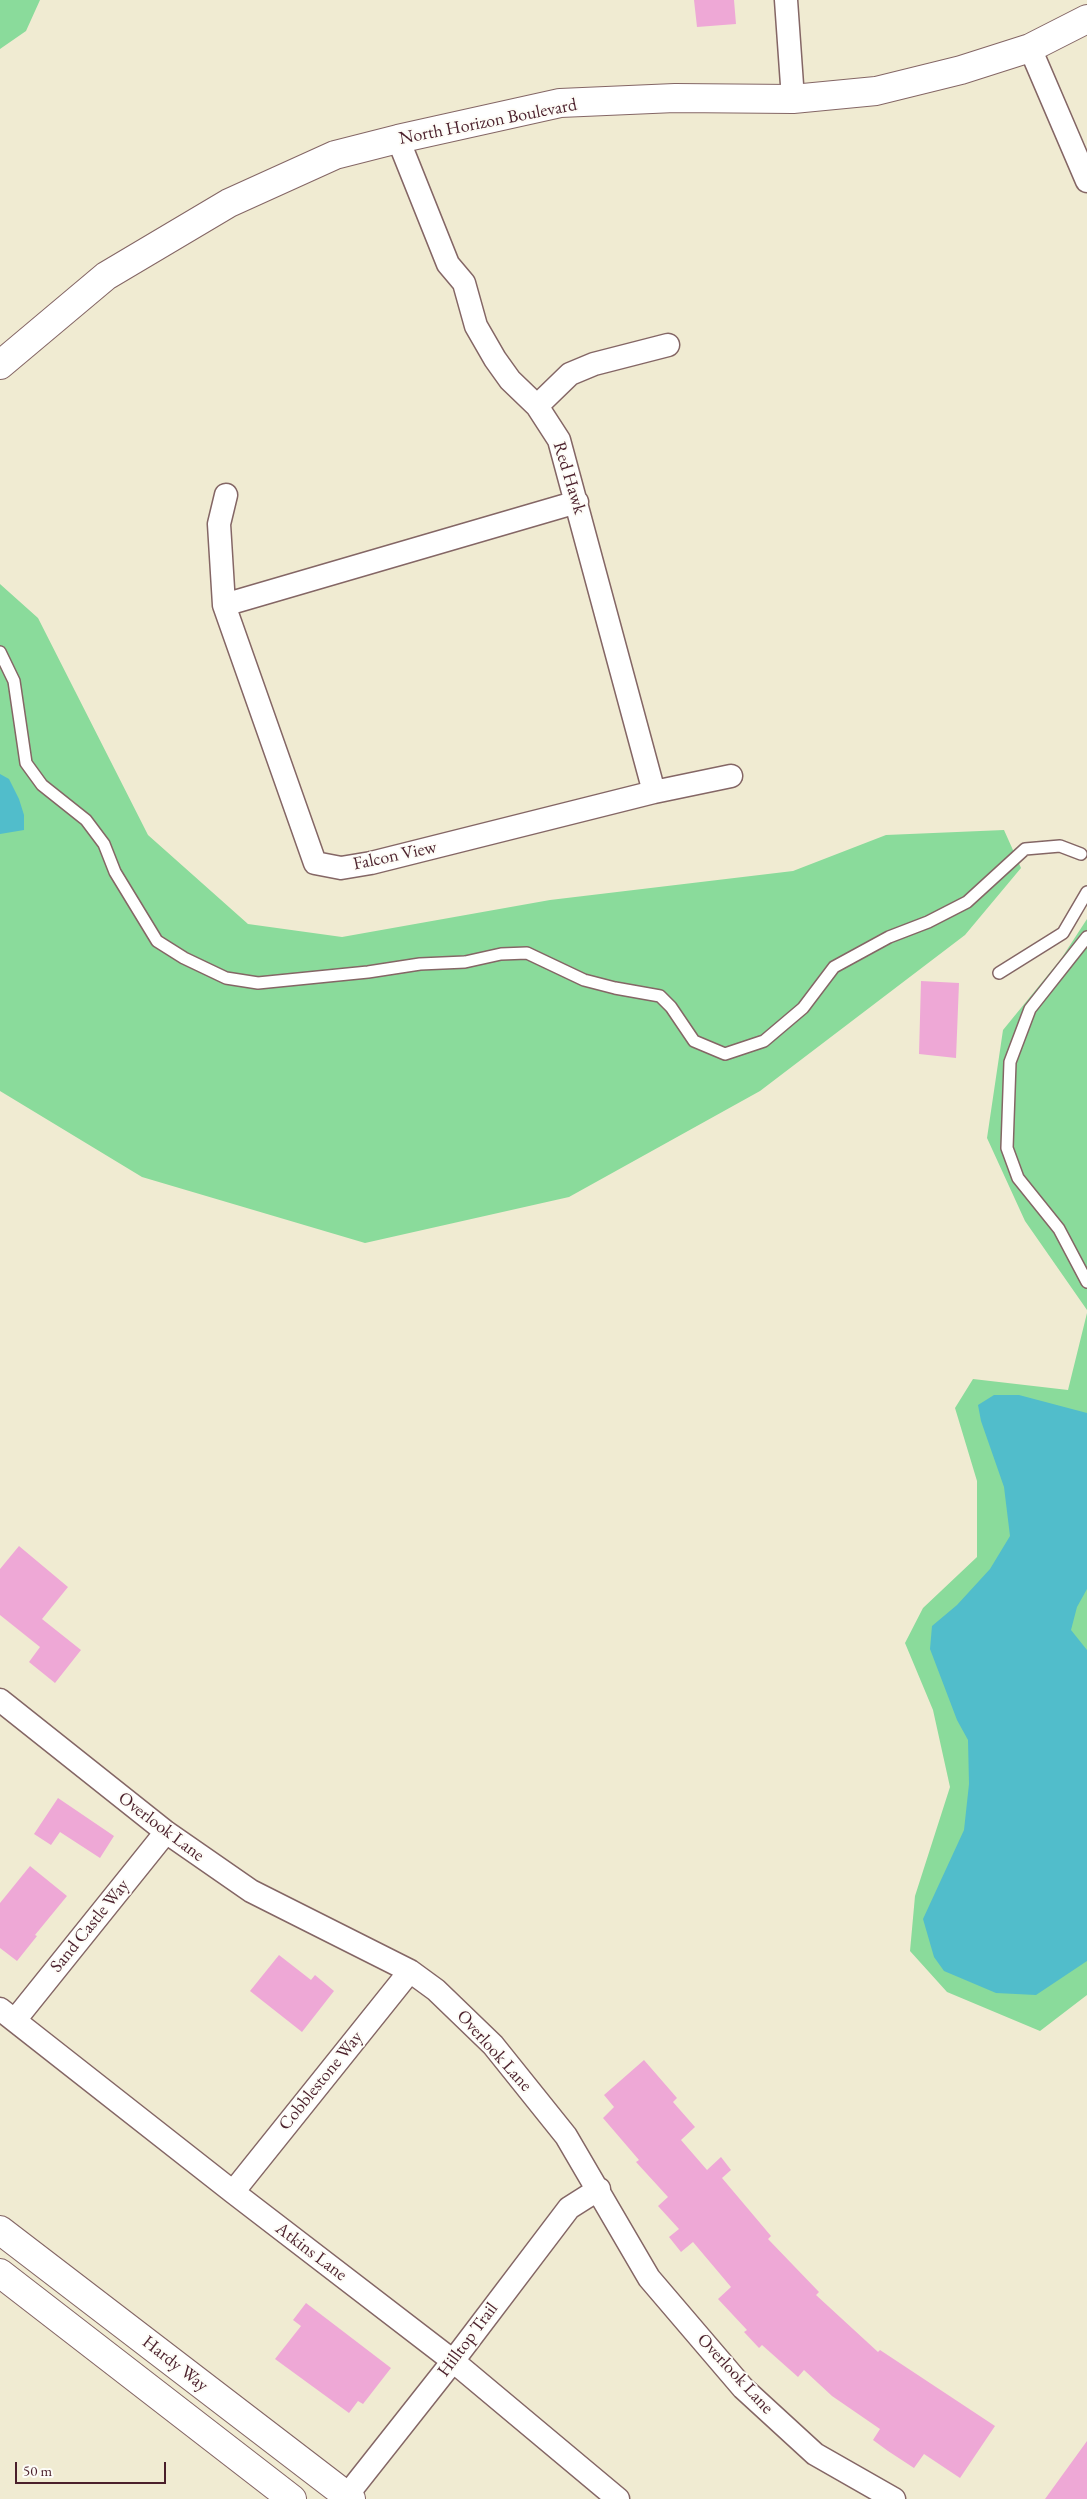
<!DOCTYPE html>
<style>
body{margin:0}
#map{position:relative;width:1087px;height:2499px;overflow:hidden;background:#f0ebd2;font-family:"EB Garamond",serif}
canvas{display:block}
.scale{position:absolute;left:15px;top:2462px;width:151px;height:22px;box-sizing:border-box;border:2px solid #4a1f2b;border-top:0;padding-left:6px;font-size:15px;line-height:18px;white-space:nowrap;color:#4a1f2b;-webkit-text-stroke:4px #fdfcf7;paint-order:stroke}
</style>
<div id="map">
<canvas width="1087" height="2499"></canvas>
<div class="scale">50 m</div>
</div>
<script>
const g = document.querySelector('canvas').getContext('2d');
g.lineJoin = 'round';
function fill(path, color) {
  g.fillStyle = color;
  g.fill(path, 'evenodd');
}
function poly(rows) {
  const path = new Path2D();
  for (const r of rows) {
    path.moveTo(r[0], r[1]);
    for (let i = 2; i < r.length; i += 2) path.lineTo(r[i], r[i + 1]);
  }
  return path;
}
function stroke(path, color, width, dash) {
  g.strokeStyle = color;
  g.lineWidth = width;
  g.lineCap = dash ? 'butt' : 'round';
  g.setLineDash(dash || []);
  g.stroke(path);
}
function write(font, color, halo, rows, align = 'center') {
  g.font = font + ' "EB Garamond",serif';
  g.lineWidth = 4;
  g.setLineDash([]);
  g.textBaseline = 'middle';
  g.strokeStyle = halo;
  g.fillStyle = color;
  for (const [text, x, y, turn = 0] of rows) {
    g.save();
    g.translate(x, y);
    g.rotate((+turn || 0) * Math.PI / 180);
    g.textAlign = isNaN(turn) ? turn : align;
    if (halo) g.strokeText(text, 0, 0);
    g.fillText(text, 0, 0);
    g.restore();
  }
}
fill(poly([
 [0,0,40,0,26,31,0,49],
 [0,584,38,618,148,835,248,924,342,937,550,900,793,871,886,835,1004,830,1021,868,965,935,760,1091,569,1197,365,1243,142,1177,0,1091],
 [1087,919,1087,1310,1025,1221,987,1138,1003,1030,1061,959],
 [1087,1313,1087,1995,1040,2031,947,1992,910,1951,915,1896,950,1787,933,1710,905,1643,923,1608,977,1557,977,1481,955,1408,973,1379,1068,1390]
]), '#8adb9b');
fill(poly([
 [0,774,9,779,19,799,24,815,24,830,0,834],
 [994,1395,1019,1395,1087,1413,1087,1589,1077,1607,1071,1630,1087,1650,1087,1961,1036,1995,996,1993,944,1971,934,1957,923,1919,964,1830,969,1784,968,1740,957,1720,930,1649,932,1626,957,1605,990,1569,1010,1536,1004,1487,981,1421,978,1405]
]), '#51bdcb');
fill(poly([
 [694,0,734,0,736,24,697,27],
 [921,981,959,983,956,1058,919,1054],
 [19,1546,68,1587,42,1619,81,1650,55,1683,29,1662,40,1647,0,1615,0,1569],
 [58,1798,114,1836,100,1858,60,1832,51,1845,34,1834],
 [30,1866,67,1896,35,1935,37,1936,17,1961,0,1948,0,1903],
 [279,1955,311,1980,315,1975,334,1991,302,2032,250,1991],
 [644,2060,677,2098,673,2102,695,2127,681,2140,707,2170,721,2157,731,2170,722,2178,771,2236,768,2239,819,2292,816,2295,878,2352,880,2350,995,2426,960,2478,924,2454,914,2468,888,2451,873,2440,880,2429,832,2396,804,2370,798,2377,762,2345,759,2348,744,2332,747,2330,718,2299,731,2287,693,2242,681,2252,669,2237,679,2229,658,2206,668,2197,636,2162,639,2160,603,2118,614,2107,604,2095],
 [306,2303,391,2368,363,2404,358,2401,349,2413,275,2359,301,2326,293,2320],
 [1087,2441,1087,2499,1045,2499]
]), '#eea8d6');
const service = poly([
 [0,652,14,681,26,763,42,785,86,820,104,844,115,872,157,941,184,958,226,978,258,983,368,972,420,964,465,962,501,954,527,953,584,980,615,988,660,996,671,1007,694,1041,725,1054,764,1041,803,1008,834,967,889,937,928,922,967,902,1025,849,1060,846,1081,854],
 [1087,937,1030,1009,1010,1062,1007,1148,1018,1178,1059,1229,1087,1282],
 [999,973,1063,933,1087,892]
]);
const minor = poly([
 [786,0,793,99],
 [1030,48,1087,181],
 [398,139,448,264,464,283,476,326,495,359,510,380,537,406,559,440,654,792],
 [537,406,570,374,594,364,668,345],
 [226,495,219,524,224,605,315,863,341,868,371,863,654,792,731,776],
 [224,605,577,502],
 [0,1700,166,1832,251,1891,410,1971,436,1990,493,2045,566,2136,649,2278,743,2388,815,2454,894,2499],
 [0,2009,233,2192,453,2361,618,2499],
 [15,2020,166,1832],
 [233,2192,410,1971],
 [344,2499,453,2361,569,2208,599,2189]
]);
const tertiary = poly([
 [0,365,106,276,229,203,335,155,398,139,560,103,675,98,793,99,876,91,961,70,1030,48,1087,19]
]);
const secondary = poly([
 [0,2230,351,2499],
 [0,2273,292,2499]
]);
stroke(service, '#846665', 14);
stroke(minor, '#846665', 25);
stroke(tertiary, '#846665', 30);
stroke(secondary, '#846665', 30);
stroke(service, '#fff', 11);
stroke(minor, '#fff', 22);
stroke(tertiary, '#fff', 28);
stroke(secondary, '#fff', 28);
write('18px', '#4a1f2b', '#fdfcf7', [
 ["North Horizon Boulevard",488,122,-11],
 ["Red Hawk",569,478,73],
 ["Falcon View",395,856,-12],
 ["Overlook Lane",161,1827,37],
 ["Sand Castle Way",90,1926,-51],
 ["Overlook Lane",494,2051,48],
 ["Cobblestone Way",321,2081,-51],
 ["Atkins Lane",311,2252,37],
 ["Hilltop Trail",468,2340,-53],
 ["Hardy Way",175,2364,38],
 ["Overlook Lane",735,2374,47]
]);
</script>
